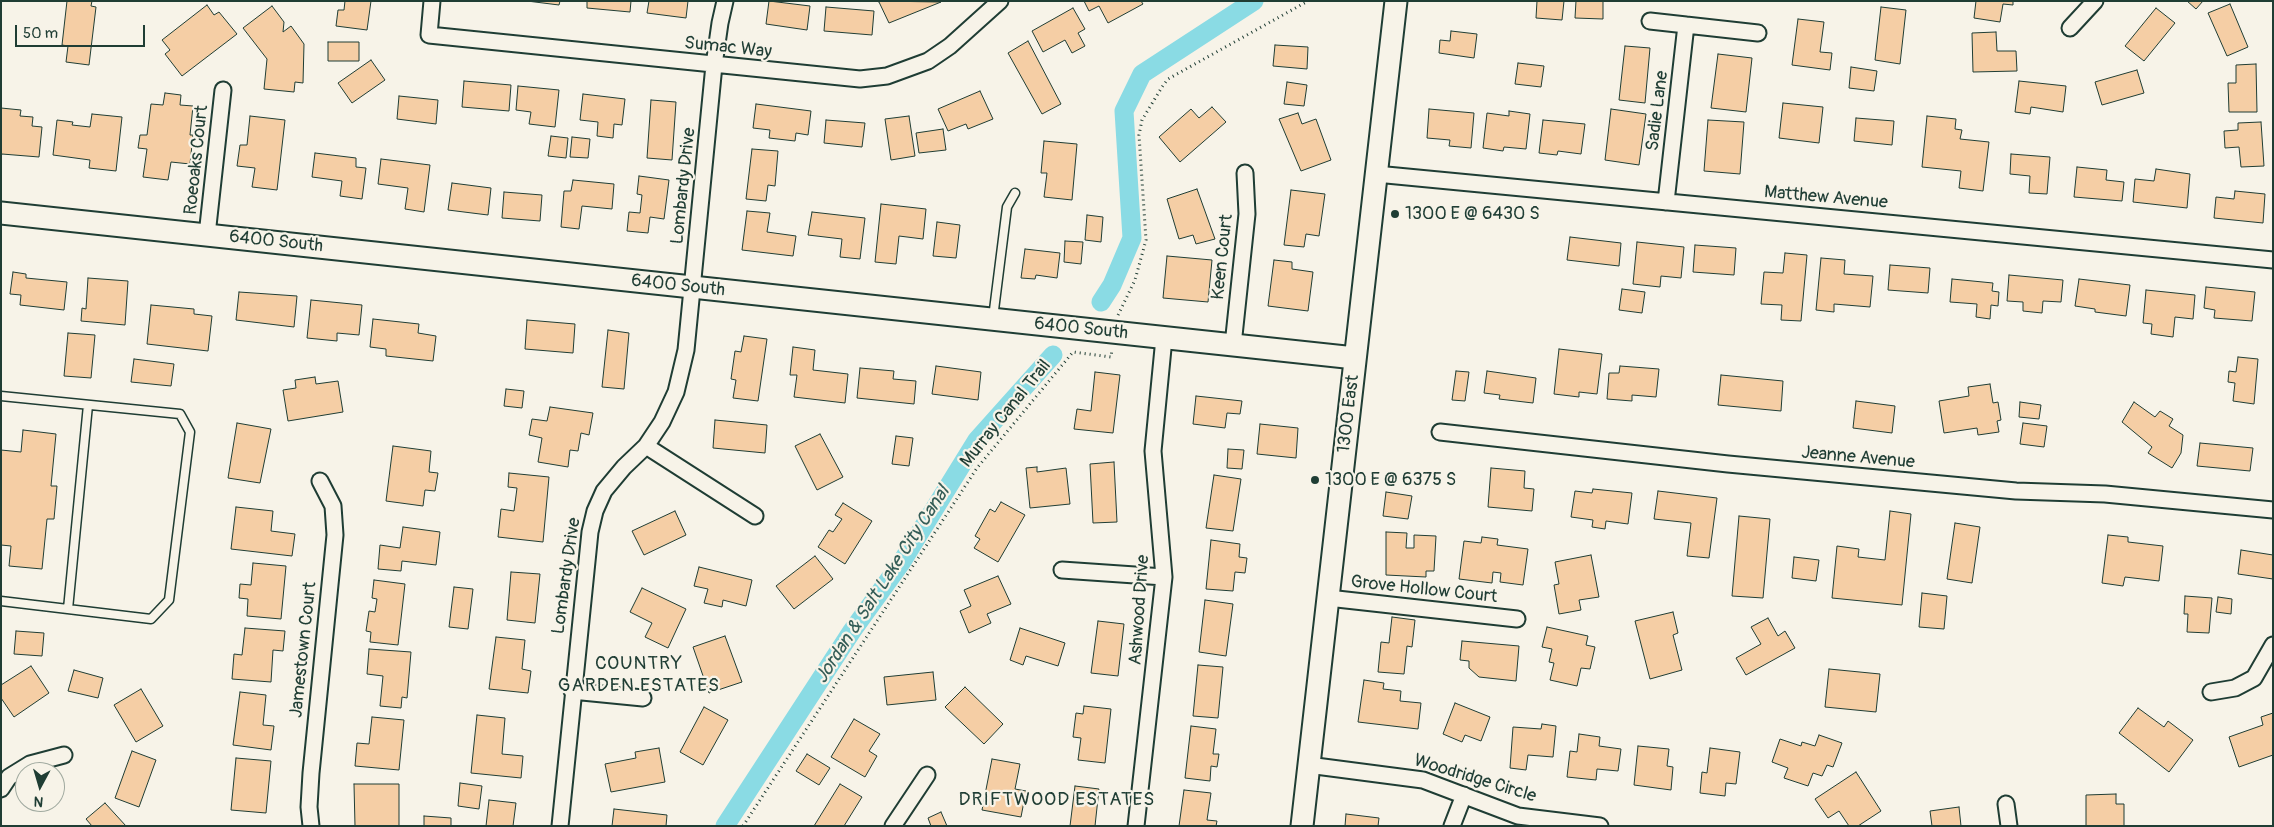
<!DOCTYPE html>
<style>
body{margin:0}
#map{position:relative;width:2274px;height:827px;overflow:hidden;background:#f7f3e8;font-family:Pangolin,sans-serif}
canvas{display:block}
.frame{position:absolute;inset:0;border:2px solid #1f3d34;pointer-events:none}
.north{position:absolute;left:15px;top:762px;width:50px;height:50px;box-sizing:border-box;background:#f7f3e8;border:1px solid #a1aaa0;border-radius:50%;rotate:186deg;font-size:14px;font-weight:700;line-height:20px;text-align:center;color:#1f3d34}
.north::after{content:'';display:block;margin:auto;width:18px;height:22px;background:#1f3d34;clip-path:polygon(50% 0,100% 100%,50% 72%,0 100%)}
.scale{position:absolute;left:15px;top:25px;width:130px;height:22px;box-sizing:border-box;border:2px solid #1f3d34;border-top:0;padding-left:6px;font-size:15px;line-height:18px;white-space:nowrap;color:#1f3d34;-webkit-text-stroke:4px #f7f3e8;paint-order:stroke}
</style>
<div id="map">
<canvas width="2274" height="827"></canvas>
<div class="frame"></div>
<div class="north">N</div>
<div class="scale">50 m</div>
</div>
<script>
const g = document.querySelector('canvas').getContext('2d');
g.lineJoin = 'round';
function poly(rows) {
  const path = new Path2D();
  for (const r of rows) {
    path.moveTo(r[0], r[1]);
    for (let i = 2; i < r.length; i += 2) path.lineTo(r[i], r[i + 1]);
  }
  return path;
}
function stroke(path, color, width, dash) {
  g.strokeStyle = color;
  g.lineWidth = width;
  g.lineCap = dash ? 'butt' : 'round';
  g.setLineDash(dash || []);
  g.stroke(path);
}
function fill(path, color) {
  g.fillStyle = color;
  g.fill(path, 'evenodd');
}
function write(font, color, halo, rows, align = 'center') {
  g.font = font + ' Pangolin,sans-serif';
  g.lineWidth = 4.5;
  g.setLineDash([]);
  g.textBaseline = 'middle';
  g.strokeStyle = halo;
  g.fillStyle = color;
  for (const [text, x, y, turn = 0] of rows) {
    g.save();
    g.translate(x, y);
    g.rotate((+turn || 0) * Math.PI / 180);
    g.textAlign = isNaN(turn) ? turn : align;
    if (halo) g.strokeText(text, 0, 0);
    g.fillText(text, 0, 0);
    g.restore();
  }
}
stroke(poly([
 [1101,302,1112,285,1132,238,1124,111,1142,74,1254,1],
 [725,826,852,631,901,563,977,440,1053,355]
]), '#8adbe4', 19);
const building = poly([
 [67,1,92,1,91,6,96,7,89,65,66,62,68,46,62,45,67,1],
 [345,1,371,1,367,30,336,26,338,10,344,10,345,1],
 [527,1,560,1,559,5,527,1],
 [587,1,631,1,630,12,587,8,587,1],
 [649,1,688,1,686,18,647,13,649,1],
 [769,1,810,6,807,30,766,24,769,1],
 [1084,1,1141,1,1143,4,1108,23,1099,6,1089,11,1084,1],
 [1537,1,1564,1,1562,20,1536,18,1537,1],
 [1576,1,1603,1,1603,19,1575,18,1576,1],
 [1976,1,2013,1,2013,5,2003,4,2000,22,1974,18,1976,1],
 [2187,1,2203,1,2196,9,2187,1],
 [879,2,880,1,941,2,889,23,879,2],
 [2230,4,2248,47,2227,56,2208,13,2230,4],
 [207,5,214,15,219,12,237,34,182,76,165,54,170,50,162,40,207,5],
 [272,6,284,22,283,32,291,26,304,44,303,83,295,82,294,92,264,89,267,59,243,28,272,6],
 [826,7,874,11,872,35,824,31,826,7],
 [1881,7,1906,10,1900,64,1875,60,1881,7],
 [1073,8,1085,29,1078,33,1085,46,1072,53,1065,40,1043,52,1032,31,1073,8],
 [2156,8,2175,23,2144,61,2125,46,2156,8],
 [1798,19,1824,22,1820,52,1832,53,1830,70,1792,65,1798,19],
 [1451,31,1477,34,1474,58,1439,53,1440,40,1450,41,1451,31],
 [1996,32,1997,51,2016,51,2017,71,1973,72,1972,33,1996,32],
 [1028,41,1061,104,1042,114,1008,53,1028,41],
 [328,42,359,42,359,61,328,61,328,42],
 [1275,45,1308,47,1307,69,1273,66,1275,45],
 [1625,46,1650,48,1645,103,1619,100,1625,46],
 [1718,54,1752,58,1746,112,1711,108,1718,54],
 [371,60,385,80,352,103,338,83,371,60],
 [1518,63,1544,66,1541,87,1515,84,1518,63],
 [2256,64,2257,112,2229,112,2228,83,2236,83,2236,65,2256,64],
 [1851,67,1877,71,1874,91,1849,88,1851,67],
 [2137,70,2144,93,2102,105,2095,82,2137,70],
 [464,81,511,85,509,111,462,107,464,81],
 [2019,81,2066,86,2063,112,2031,107,2030,114,2015,112,2019,81],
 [1287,82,1307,85,1304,106,1284,104,1287,82],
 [518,86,559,90,555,127,529,124,531,112,516,110,518,86],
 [980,91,993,119,968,129,966,124,948,131,938,109,980,91],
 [165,93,181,95,180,105,193,106,190,135,193,135,190,164,171,162,168,180,143,177,147,149,138,148,140,135,147,135,151,104,163,105,165,93],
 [583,94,625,99,622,125,614,124,613,138,597,136,598,122,580,120,583,94],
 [399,96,438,100,436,124,397,119,399,96],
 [651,100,676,102,672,160,647,158,651,100],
 [1783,103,1823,107,1819,143,1779,138,1783,103],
 [756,104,811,111,808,135,796,133,795,141,769,138,770,130,753,128,756,104],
 [1212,107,1226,122,1180,162,1159,137,1191,109,1199,118,1212,107],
 [1,108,21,110,20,116,33,117,32,126,42,127,39,157,2,154,1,156,1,108],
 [1429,109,1474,113,1471,148,1449,146,1450,140,1427,138,1429,109],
 [1611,109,1646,114,1639,165,1605,160,1611,109],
 [1509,111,1530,114,1526,149,1504,147,1503,151,1483,148,1487,113,1509,116,1509,111],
 [1298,113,1302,124,1316,119,1331,160,1301,171,1279,119,1298,113],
 [92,114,122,117,116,171,89,168,90,160,53,155,57,120,73,122,72,125,90,127,92,114],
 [250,116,285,120,277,190,252,187,255,168,237,166,240,145,247,145,250,116],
 [909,116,915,156,891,160,885,119,909,116],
 [1927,116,1956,119,1955,129,1962,130,1960,139,1989,142,1983,191,1959,188,1961,171,1922,167,1927,116],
 [1856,118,1894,121,1892,145,1854,141,1856,118],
 [826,120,865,123,862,147,824,143,826,120],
 [1543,120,1585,124,1581,154,1558,151,1557,155,1539,153,1543,120],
 [1708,120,1744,122,1740,174,1704,171,1708,120],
 [2261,122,2264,166,2241,167,2239,147,2225,148,2224,131,2238,130,2238,123,2261,122],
 [943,129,946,150,919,153,916,133,943,129],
 [551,136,568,138,566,158,548,156,551,136],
 [572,137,590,139,588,158,570,157,572,137],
 [1044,141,1077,144,1072,200,1044,197,1047,173,1041,173,1044,141],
 [752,149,778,151,775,186,768,185,766,201,746,199,752,149],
 [315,153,356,158,356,167,366,168,362,199,340,196,342,181,312,177,315,153],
 [2011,154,2050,157,2047,194,2029,193,2030,176,2010,174,2011,154],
 [381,159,430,165,424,212,405,209,408,188,378,184,381,159],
 [2077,167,2107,170,2106,180,2124,182,2122,201,2074,197,2077,167],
 [2156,169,2190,174,2187,208,2133,202,2135,179,2154,181,2156,169],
 [639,176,669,180,664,219,650,217,648,233,627,231,629,212,640,213,642,195,637,194,639,176],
 [573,180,614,184,612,209,582,206,579,229,561,227,564,191,571,191,573,180],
 [452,183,491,188,488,215,448,210,452,183],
 [1197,189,1215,239,1196,244,1193,235,1179,239,1167,199,1197,189],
 [1291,190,1325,194,1319,236,1306,234,1304,247,1284,245,1291,190],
 [2235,191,2265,194,2263,223,2214,218,2216,197,2234,199,2235,191],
 [504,192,542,195,540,221,502,218,504,192],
 [881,204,926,209,923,239,899,236,896,264,875,262,881,204],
 [747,211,770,213,767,232,796,236,793,256,742,250,747,211],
 [812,212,865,218,860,259,840,257,842,239,808,235,812,212],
 [1087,215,1103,217,1101,242,1085,240,1087,215],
 [937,222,960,225,956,258,933,256,937,222],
 [1570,237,1621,243,1619,266,1567,260,1570,237],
 [1065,241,1083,242,1081,264,1064,262,1065,241],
 [1637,242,1684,247,1681,278,1661,276,1660,287,1633,284,1637,242],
 [1695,245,1736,248,1734,275,1693,272,1695,245],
 [1025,249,1060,253,1057,278,1036,275,1035,279,1021,278,1025,249],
 [1785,253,1807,255,1801,321,1781,320,1782,305,1761,304,1764,272,1783,273,1785,253],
 [1167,256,1212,260,1208,302,1163,298,1167,256],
 [1821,258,1845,260,1844,274,1873,276,1870,307,1834,304,1834,312,1816,310,1821,258],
 [1274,260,1292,262,1292,269,1313,272,1308,311,1268,306,1274,260],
 [1890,265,1930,268,1928,293,1888,290,1890,265],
 [13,272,26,274,26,278,67,282,64,310,20,305,21,295,10,294,13,272],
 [2009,275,2063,280,2061,302,2043,301,2042,313,2023,311,2023,302,2007,301,2009,275],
 [88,278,128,281,125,325,81,321,82,308,86,309,88,278],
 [1952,279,1993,283,1992,291,1999,292,1998,306,1991,305,1990,319,1976,317,1977,304,1950,302,1952,279],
 [2079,279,2130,285,2126,316,2095,312,2095,309,2075,306,2079,279],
 [2206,287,2255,292,2252,321,2214,318,2215,310,2204,308,2206,287],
 [1622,289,1645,292,1642,313,1619,310,1622,289],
 [2146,290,2195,295,2193,319,2175,317,2173,337,2151,334,2152,324,2143,323,2146,290],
 [239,292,297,296,294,327,236,320,239,292],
 [311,300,362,305,359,335,337,333,337,341,307,338,311,300],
 [151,305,194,309,194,314,212,316,208,351,147,344,151,305],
 [373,319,419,324,418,333,436,336,433,361,386,356,386,349,370,347,373,319],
 [527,320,575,324,573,353,525,349,527,320],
 [608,330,629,333,624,389,602,387,608,330],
 [68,333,95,335,91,378,64,376,68,333],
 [744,336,767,339,758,401,733,398,736,380,731,379,735,351,741,352,744,336],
 [793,347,815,350,813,370,848,374,845,403,794,397,797,375,790,375,793,347],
 [1559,349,1602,354,1597,394,1579,392,1579,397,1554,394,1559,349],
 [2238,357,2258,359,2254,404,2233,401,2235,383,2228,382,2229,371,2236,372,2238,357],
 [134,359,174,364,171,386,131,382,134,359],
 [936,366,981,372,978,400,932,394,936,366],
 [1620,366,1659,369,1656,397,1632,395,1632,401,1607,399,1609,373,1619,373,1620,366],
 [860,368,894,371,893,379,916,381,914,404,857,398,860,368],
 [1456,371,1469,372,1465,401,1452,400,1456,371],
 [1487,371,1536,378,1533,403,1499,399,1500,395,1484,393,1487,371],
 [1095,372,1120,375,1113,433,1074,429,1077,409,1091,411,1095,372],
 [1721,375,1783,381,1781,411,1718,405,1721,375],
 [315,377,316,384,338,381,343,412,288,421,283,390,296,388,295,380,315,377],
 [1990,384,1993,403,1998,402,2001,420,1997,421,1999,432,1978,435,1977,428,1944,433,1939,401,1969,396,1968,387,1990,384],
 [506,389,524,391,522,408,504,406,506,389],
 [1196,396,1242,401,1240,414,1227,413,1225,428,1193,424,1196,396],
 [1856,401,1895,406,1892,433,1853,428,1856,401],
 [2020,402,2041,405,2039,419,2019,417,2020,402],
 [2134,402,2155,417,2160,411,2173,419,2169,426,2183,435,2181,453,2172,468,2148,453,2152,447,2122,422,2134,402],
 [550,407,593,413,589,435,581,433,578,451,570,450,568,467,538,462,542,438,529,435,532,419,547,421,550,407],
 [715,420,767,425,765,453,713,448,715,420],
 [237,423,271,429,260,483,228,478,237,423],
 [2023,423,2047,426,2044,447,2020,444,2023,423],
 [1260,424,1298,428,1296,458,1257,454,1260,424],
 [23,430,56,434,51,486,57,486,54,519,47,519,42,569,9,566,11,546,1,545,1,450,21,452,23,430],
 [820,434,843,477,817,490,795,446,820,434],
 [896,436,913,438,909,466,892,464,896,436],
 [2200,443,2253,448,2250,471,2197,466,2200,443],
 [393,446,431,451,429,472,438,473,435,491,425,490,423,506,386,501,393,446],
 [1228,449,1244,450,1242,469,1227,468,1228,449],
 [1114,462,1117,522,1093,523,1090,464,1114,462],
 [1037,467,1037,472,1066,468,1070,504,1030,508,1026,468,1037,467],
 [1491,468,1525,471,1524,488,1534,489,1532,511,1488,507,1491,468],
 [509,473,549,477,543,542,498,537,501,509,514,511,517,488,508,487,509,473],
 [1214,475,1241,479,1233,531,1206,528,1214,475],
 [1593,489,1632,493,1628,524,1606,521,1605,529,1592,527,1593,520,1571,517,1575,491,1592,493,1593,489],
 [1658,491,1717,498,1709,558,1687,556,1691,523,1654,519,1658,491],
 [1386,492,1412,496,1408,519,1383,516,1386,492],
 [1001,502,1025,515,998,562,974,548,980,539,975,536,990,509,995,512,1001,502],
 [843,503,872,521,845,564,818,547,829,530,833,532,842,519,835,515,843,503],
 [236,507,273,511,271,531,295,534,292,556,231,549,236,507],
 [675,511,686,535,644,555,632,531,675,511],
 [1890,511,1911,514,1902,605,1832,598,1837,546,1859,549,1858,557,1885,560,1890,511],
 [1739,516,1770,519,1763,598,1732,596,1739,516],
 [1955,523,1980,527,1972,583,1947,579,1955,523],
 [403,527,440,532,436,565,402,561,401,571,378,569,380,545,400,548,403,527],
 [1386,532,1407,533,1406,548,1414,548,1414,535,1436,536,1434,571,1426,571,1426,577,1386,575,1386,532],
 [2108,535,2128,537,2128,542,2163,546,2159,581,2125,577,2123,586,2102,583,2108,535],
 [1482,537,1498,539,1497,545,1528,549,1523,585,1500,582,1501,573,1493,572,1492,583,1459,579,1464,541,1481,543,1482,537],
 [1211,540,1240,544,1239,557,1247,558,1245,573,1235,572,1233,591,1206,589,1211,540],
 [2241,550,2273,555,2273,579,2238,574,2241,550],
 [1591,555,1599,597,1579,600,1581,610,1559,614,1554,585,1559,584,1555,562,1591,555],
 [815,556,833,579,794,609,776,586,815,556],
 [1794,557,1819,560,1816,581,1792,578,1794,557],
 [253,563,286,566,281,619,247,616,248,599,239,598,240,584,251,585,253,563],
 [699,567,752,580,746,606,723,600,722,607,704,603,708,589,694,586,699,567],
 [511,572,540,574,535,623,507,620,511,572],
 [998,576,1011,604,987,614,991,623,969,633,960,611,971,606,964,590,998,576],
 [374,580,405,584,398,645,370,642,371,632,366,631,369,611,375,612,377,599,372,598,374,580],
 [454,587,473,589,468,629,449,627,454,587],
 [642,588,686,609,668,648,645,637,652,623,630,612,642,588],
 [1922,593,1947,596,1944,629,1919,627,1922,593],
 [2185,596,2212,598,2209,633,2187,632,2188,614,2184,614,2185,596],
 [2218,597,2232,599,2231,614,2216,612,2218,597],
 [1205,600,1233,604,1226,656,1199,652,1205,600],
 [1673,612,1678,633,1673,635,1682,670,1650,679,1635,621,1673,612],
 [1392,617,1415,620,1412,647,1407,646,1404,674,1378,672,1381,642,1389,643,1392,617],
 [1768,618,1778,636,1785,631,1795,648,1746,675,1736,658,1761,644,1751,627,1768,618],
 [1098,621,1124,624,1118,676,1091,673,1098,621],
 [1547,627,1588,636,1586,645,1595,647,1590,669,1581,668,1577,686,1550,680,1554,663,1549,662,1552,649,1542,647,1547,627],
 [245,628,285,631,283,651,273,650,271,682,232,679,234,654,242,655,245,628],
 [1020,628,1065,643,1058,666,1026,656,1023,665,1010,660,1020,628],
 [16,631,44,633,42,656,14,654,16,631],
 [725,636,742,682,709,693,693,647,725,636],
 [496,637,525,640,522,669,531,671,528,693,489,689,496,637],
 [1462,641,1519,646,1516,681,1479,677,1469,668,1469,661,1460,660,1462,641],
 [369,649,411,652,407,698,402,697,401,708,380,706,383,676,367,674,369,649],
 [1198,665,1223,667,1218,718,1193,716,1198,665],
 [31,666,49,693,14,717,1,698,1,685,31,666],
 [1829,669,1880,674,1876,712,1825,707,1829,669],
 [74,670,103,678,98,698,68,691,74,670],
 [933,672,936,700,887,705,884,677,933,672],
 [1364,680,1384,683,1383,689,1401,691,1400,701,1421,703,1418,729,1358,722,1364,680],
 [965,687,1003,724,984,744,945,707,965,687],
 [141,689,163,726,136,742,114,705,141,689],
 [240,692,266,695,263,725,274,726,271,750,233,745,240,692],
 [1455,703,1490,717,1481,741,1465,735,1462,742,1443,734,1455,703],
 [1084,706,1111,709,1105,763,1078,760,1081,738,1073,737,1076,713,1083,714,1084,706],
 [704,707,728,720,703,765,680,752,704,707],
 [2138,708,2164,727,2168,721,2193,740,2169,772,2119,733,2138,708],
 [2273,713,2273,755,2239,767,2229,737,2263,725,2261,717,2273,713],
 [477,715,505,718,502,754,523,756,521,778,471,773,477,715],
 [372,717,404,720,399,770,355,766,357,743,369,744,372,717],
 [854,719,880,734,869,751,877,756,865,777,831,757,854,719],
 [1542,724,1556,726,1553,757,1528,755,1526,770,1510,768,1513,727,1541,729,1542,724],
 [1191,726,1216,729,1213,754,1219,754,1217,767,1211,766,1210,781,1185,778,1191,726],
 [1579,734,1600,737,1599,746,1621,749,1618,771,1597,769,1596,780,1567,777,1570,751,1577,752,1579,734],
 [1819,735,1842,743,1833,767,1827,765,1822,776,1813,773,1808,786,1784,778,1788,768,1772,762,1780,739,1801,746,1802,742,1815,746,1819,735],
 [1638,746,1669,749,1667,766,1673,767,1671,790,1634,785,1638,746],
 [659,748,665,782,611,792,605,764,636,758,635,752,659,748],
 [1710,748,1740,752,1736,784,1726,783,1725,796,1700,793,1702,772,1707,773,1710,748],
 [132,751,156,760,139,807,115,798,132,751],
 [807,754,830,768,819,785,796,771,807,754],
 [236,758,271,761,266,813,231,810,236,758],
 [992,759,1020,764,1015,789,1026,791,1021,817,982,810,992,759],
 [1856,772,1881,811,1858,826,1849,826,1839,811,1828,818,1815,799,1856,772],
 [460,783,482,786,479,809,458,806,460,783],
 [354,784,399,784,399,826,355,826,354,784],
 [840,784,862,797,844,826,814,826,840,784],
 [1075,786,1099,789,1095,826,1070,826,1075,786],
 [1184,790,1211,793,1207,820,1217,821,1216,826,1179,826,1184,790],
 [2116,794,2116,804,2124,804,2124,826,2086,826,2086,795,2116,794],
 [489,800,516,803,513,826,486,826,489,800],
 [105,803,126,826,92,826,86,819,105,803],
 [1959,807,1961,826,1932,826,1930,811,1959,807],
 [614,809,667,815,666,826,612,826,614,809],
 [941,812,947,826,931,826,928,818,941,812],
 [1346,814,1379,818,1378,826,1345,826,1346,814],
 [424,816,451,818,451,826,424,826,424,816]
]);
fill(building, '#f5cea5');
stroke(building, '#1f3d34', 1);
const lane = poly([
 [993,318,1007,207,1015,193],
 [1,396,180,414,190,432,169,600,151,619,1,601],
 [68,609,88,405]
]);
const street = poly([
 [432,1,429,35,860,79,887,76,928,61,950,46,1000,1],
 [1650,21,1758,33],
 [2070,28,2095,1],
 [1376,174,2273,260],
 [1666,202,1686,25],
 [207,235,223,90],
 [1233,345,1247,214,1245,173],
 [1440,432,1728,464,2016,491,2105,494,2273,510],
 [646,446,755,516],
 [1062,570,1164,577],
 [1328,598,1517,619],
 [572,691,643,698],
 [2211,692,2235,688,2254,678,2273,645],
 [1308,765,1423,780,1518,816,1600,826],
 [1,789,9,777,30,764,64,755],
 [2006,804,2009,826],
 [311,826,309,807,311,773,335,535,333,506,320,481],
 [560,826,590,532,595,511,604,491,624,467,646,446,662,422,676,392,686,350,714,65,720,23,725,1],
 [893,826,927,775],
 [1136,826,1164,577,1153,451,1164,338],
 [1452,826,1464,795]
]);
const secondary = poly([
 [1,213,1355,358],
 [1302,826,1396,1]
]);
stroke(lane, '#1f3d34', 11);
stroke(street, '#1f3d34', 19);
stroke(secondary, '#1f3d34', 25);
stroke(poly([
 [1118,315,1135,280,1146,240,1139,135,1142,120,1162,87,1168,79,1308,1],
 [743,826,977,468,1073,352,1111,357,1112,350]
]), '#1f3d34', 3, [1, 4]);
stroke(lane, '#f7f3e8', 8);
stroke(street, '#f7f3e8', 15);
stroke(secondary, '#f7f3e8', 21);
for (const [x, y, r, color] of [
 [1395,214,5,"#1f3d34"],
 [1315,480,5,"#1f3d34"]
]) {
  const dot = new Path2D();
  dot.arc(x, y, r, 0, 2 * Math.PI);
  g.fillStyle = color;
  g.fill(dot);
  stroke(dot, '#f7f3e8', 2);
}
write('18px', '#1f3d34', '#f7f3e8', [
 ["Sumac Way",728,48,6],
 ["Sadie Lane",1658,111,-83],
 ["Roeoaks Court",197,160,-84],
 ["Lombardy Drive",684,186,-84],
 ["Matthew Avenue",1826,198,5],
 ["6400 South",276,242,6],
 ["Keen Court",1223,257,-84],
 ["6400 South",678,286,6],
 ["6400 South",1081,329,6],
 ["Murray Canal Trail",1006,414,-51],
 ["1300 East",1349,414,-83],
 ["Jeanne Avenue",1858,458,5],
 ["Lombardy Drive",567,576,-82],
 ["Grove Hollow Court",1424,590,6],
 ["Ashwood Drive",1140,610,-86],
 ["Jamestown Court",304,650,-84],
 ["Woodridge Circle",1475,779,17]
]);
write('18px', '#1f3d34', '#f7f3e8', [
 ["1300 E @ 6430 S",1405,214],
 ["1300 E @ 6375 S",1325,480]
], 'left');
write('italic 19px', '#345d57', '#f7f3e8', [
 ["Jordan & Salt Lake City Canal",883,585,-57]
]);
g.letterSpacing = '1px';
write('19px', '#1f3d34', '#f7f3e8', [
 ["COUNTRY",639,664],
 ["GARDEN ESTATES",639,686],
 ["DRIFTWOOD ESTATES",1057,800]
]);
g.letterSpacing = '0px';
</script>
